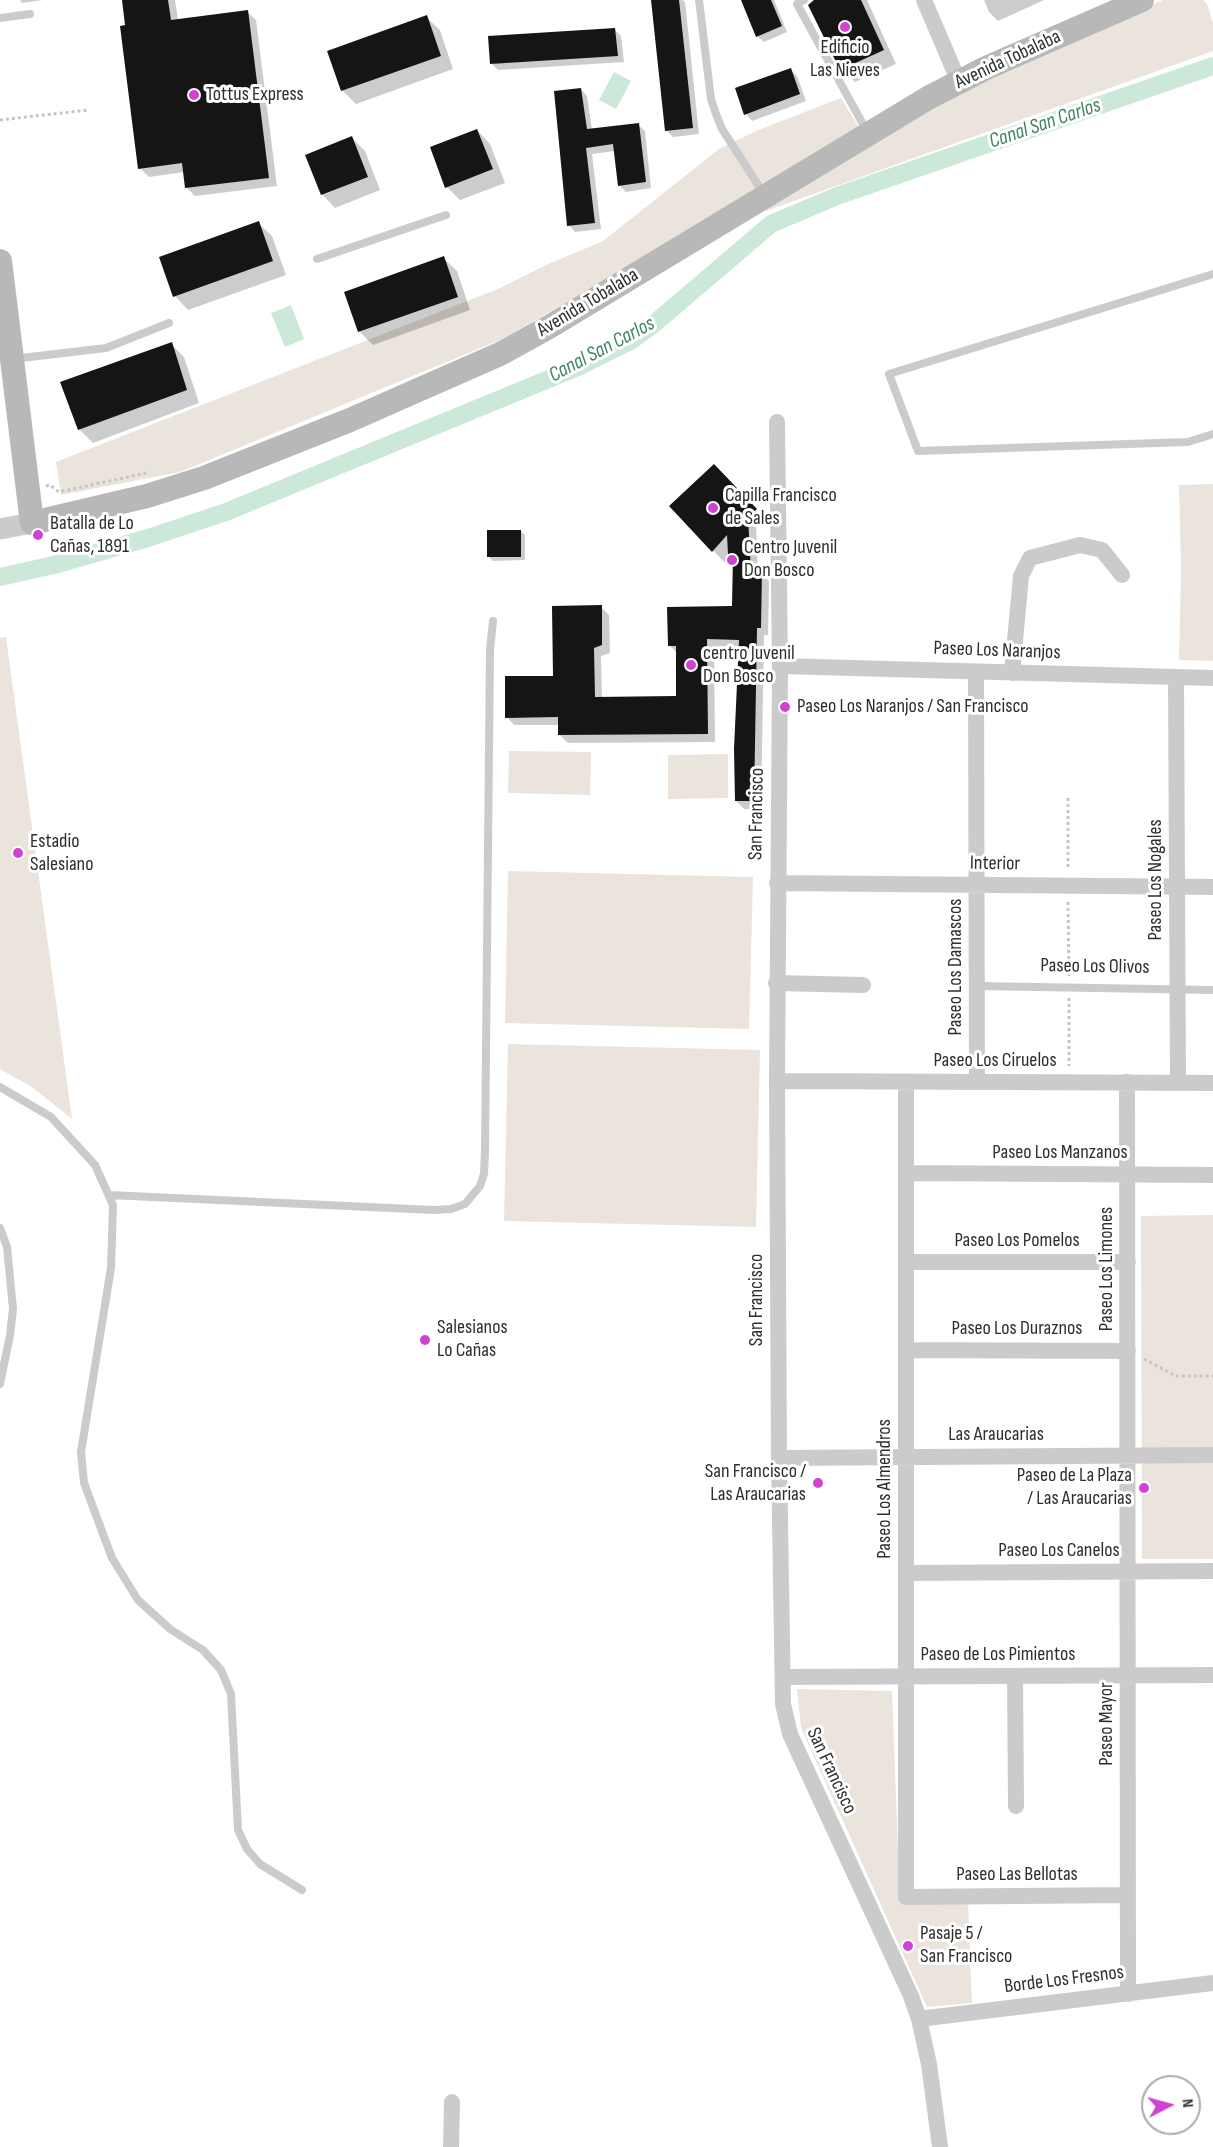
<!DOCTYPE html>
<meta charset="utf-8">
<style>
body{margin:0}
#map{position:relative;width:1213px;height:2147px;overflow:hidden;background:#fff;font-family:"Sofia Sans Condensed",sans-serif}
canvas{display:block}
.north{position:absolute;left:1141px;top:2075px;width:60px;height:60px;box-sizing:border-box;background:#fff;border:2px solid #ababab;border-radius:50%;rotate:84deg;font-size:16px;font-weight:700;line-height:24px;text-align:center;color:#2e2e2e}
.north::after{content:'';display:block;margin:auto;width:21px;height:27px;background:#d042d4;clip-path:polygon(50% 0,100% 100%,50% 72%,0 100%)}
</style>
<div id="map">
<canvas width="1213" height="2147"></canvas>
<div class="north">N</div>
</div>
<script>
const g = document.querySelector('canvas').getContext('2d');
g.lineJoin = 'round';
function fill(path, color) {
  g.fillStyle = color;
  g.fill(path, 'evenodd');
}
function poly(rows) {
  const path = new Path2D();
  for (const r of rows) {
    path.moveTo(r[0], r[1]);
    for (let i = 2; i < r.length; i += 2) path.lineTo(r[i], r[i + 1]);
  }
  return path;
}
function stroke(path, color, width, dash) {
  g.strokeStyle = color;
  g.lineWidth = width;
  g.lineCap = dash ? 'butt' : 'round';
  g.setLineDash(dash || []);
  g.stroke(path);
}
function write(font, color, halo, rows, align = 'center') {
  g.font = font + ' "Sofia Sans Condensed",sans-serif';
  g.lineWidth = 6;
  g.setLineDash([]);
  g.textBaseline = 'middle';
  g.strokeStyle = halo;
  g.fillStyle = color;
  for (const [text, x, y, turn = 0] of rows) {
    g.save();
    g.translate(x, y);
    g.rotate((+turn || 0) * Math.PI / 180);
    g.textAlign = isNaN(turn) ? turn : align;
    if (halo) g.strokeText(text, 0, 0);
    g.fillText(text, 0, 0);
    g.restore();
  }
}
fill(poly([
 [1163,0,1203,0,1207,4,1213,23,1213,51,766,211,765,206,930,105],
 [841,98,860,129,597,285,500,340,180,472,61,495,56,462,498,289,544,266,603,241,719,149,756,131],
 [1213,484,1213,661,1179,660,1181,569,1179,485],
 [6,637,72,1119,32,1087,0,1069,0,638],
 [509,751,591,752,590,795,508,793],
 [728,754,728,798,668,799,668,755],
 [508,871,753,877,749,1029,505,1023],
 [508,1044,760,1050,756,1227,504,1221],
 [1213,1215,1213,1559,1142,1559,1141,1216],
 [797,1689,892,1691,900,1903,968,1903,972,2003,927,2007,801,1728]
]), '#eae4dd');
fill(poly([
 [614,72,631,81,616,109,599,100],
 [291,305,304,339,285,347,271,313]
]), '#cbe8d8');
fill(poly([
 [20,0,43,0,22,3],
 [123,0,175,0,178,20,247,12,256,20,277,186,195,196,186,187,184,172,149,177,140,168],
 [652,0,682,0,685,2,699,134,673,137,666,130],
 [742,0,774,0,787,32,764,42,757,36],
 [818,0,867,0,896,64,855,82,842,69],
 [984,0,1044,0,998,21,989,12],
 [426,17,440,30,453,69,356,104,343,91,329,52],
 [615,30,621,36,624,62,498,70,492,64],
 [790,70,797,76,806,101,752,121,746,114],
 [581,89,587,96,592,130,638,125,645,131,651,188,626,192,619,185,615,151,592,154,601,229,575,232,569,225],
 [477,130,490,144,505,183,460,200,447,187],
 [352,138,365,151,380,190,335,208,322,194],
 [258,223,272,236,286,275,188,310,175,296],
 [443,258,457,271,470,310,373,345,360,332,346,293],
 [171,344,184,357,199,403,93,443,79,429],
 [714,466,764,518,756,525,758,573,761,573,769,581,768,635,764,635,761,809,744,809,736,801,740,647,714,647,715,742,568,743,560,735,560,725,514,725,507,717,554,677,601,607,609,615,610,653,601,656,602,699,677,698,677,653,669,645,733,608,735,562,724,562,672,506],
 [521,531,525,535,525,560,493,561,489,557]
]), '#0003');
stroke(poly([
 [0,577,54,565,148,538,226,512,578,367,632,340,655,323,771,224,837,196,1213,66]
]), '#cbe8d8', 18);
fill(poly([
 [122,0,168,0,171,20,248,10,269,178,185,188,182,163,138,169,120,26,125,25],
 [651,0,679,0,693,128,665,131],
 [741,0,771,0,782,26,756,37],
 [814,0,861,0,884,50,840,70,808,5],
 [427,15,441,56,341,91,327,51],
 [615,28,618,56,490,64,488,36],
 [791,68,800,94,744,115,735,88],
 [581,88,587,129,639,123,646,182,618,186,613,144,586,148,595,223,567,226,554,91],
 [477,129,493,169,445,188,430,147],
 [352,136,368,177,321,195,305,155],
 [259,221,273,261,173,297,159,257],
 [444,256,458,297,358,332,344,292],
 [172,342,187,390,78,430,60,382],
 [714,464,757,509,748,517,751,571,762,571,761,628,757,628,754,801,735,801,734,749,739,640,707,639,708,734,558,735,558,717,505,718,505,676,553,676,552,606,602,605,602,645,594,648,595,697,676,696,676,646,668,646,667,607,732,606,733,554,728,554,727,535,712,552,669,506],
 [487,530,521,530,521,557,487,557]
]), '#151515');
stroke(poly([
 [0,120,88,110],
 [46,486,50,485,59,492,146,473],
 [1068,798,1068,868],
 [1068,902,1069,976],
 [1069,998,1069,1066],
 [1144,1359,1176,1376,1213,1376]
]), '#c5c5c5', 3, [3, 3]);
stroke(poly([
 [699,0,711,99,716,114,722,129,764,194],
 [804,0,797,4,864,126],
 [0,18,30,14],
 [317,259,446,215],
 [1213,274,889,374,918,451,1188,442,1213,434],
 [13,359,106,348,169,323],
 [977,986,1213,990],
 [0,1087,51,1117,95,1165,113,1205,111,1268,81,1452,84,1483,112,1558,138,1600,170,1629,203,1650,221,1670,231,1694,238,1830,247,1849,260,1864,302,1890],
 [109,1195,434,1210,451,1209,465,1204,480,1186,484,1174,485,1150,490,650,493,621],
 [0,1228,7,1247,13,1309,10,1335,0,1384]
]), '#cbcbcb', 8);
stroke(poly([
 [924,0,959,82],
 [777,422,780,666,777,1081,779,1458,783,1704,790,1734,911,1996,919,2019,929,2064,940,2147],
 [780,666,1213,678],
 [976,672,977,1082],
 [1012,673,1021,576,1030,558,1080,545,1102,550,1122,575],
 [1176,677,1178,1082],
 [777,883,1213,887],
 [776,983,863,985],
 [777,1081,1213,1083],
 [906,1082,906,1897,1128,1895],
 [1127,1082,1128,1994],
 [906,1173,1213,1175],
 [906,1262,1128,1262],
 [906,1350,1128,1351],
 [779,1458,1213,1455],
 [906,1573,1213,1571],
 [1015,1676,1016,1806],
 [783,1677,1213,1675],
 [919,2019,1213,1983],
 [451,2147,452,2102]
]), '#cbcbcb', 16);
stroke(poly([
 [0,529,32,523]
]), '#cbcbcb', 21);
stroke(poly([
 [0,261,32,523,147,496,204,478,350,420,500,354,549,327,928,98,986,68,1142,0]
]), '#b8b8b8', 24);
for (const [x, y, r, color] of [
 [845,27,6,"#d042d4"],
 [194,95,6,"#d042d4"],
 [713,508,6,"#d042d4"],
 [38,535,6,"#d042d4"],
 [732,560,6,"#d042d4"],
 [691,665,6,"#d042d4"],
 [785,707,6,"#d042d4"],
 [18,853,6,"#d042d4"],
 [425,1340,6,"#d042d4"],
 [818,1483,6,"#d042d4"],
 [1144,1488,6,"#d042d4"],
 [908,1946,6,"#d042d4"]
]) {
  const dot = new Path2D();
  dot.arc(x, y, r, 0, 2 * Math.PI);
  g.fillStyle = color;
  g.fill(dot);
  stroke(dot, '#fff', 2);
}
write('20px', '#2e2e2e', '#fff', [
 ["Edificio",845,48,"center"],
 ["Las Nieves",845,71,"center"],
 ["Tottus Express",206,95],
 ["Capilla Francisco",725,496],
 ["de Sales",725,519],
 ["Batalla de Lo",50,524],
 ["Cañas, 1891",50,547],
 ["Centro Juvenil",744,548],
 ["Don Bosco",744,571],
 ["centro Juvenil",703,654],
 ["Don Bosco",703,677],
 ["Paseo Los Naranjos / San Francisco",797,707],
 ["Estadio",30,842],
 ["Salesiano",30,865],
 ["Salesianos",437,1328],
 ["Lo Cañas",437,1351],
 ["San Francisco /",806,1472,"right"],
 ["Las Araucarias",806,1495,"right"],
 ["Paseo de La Plaza",1132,1476,"right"],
 ["/ Las Araucarias",1132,1499,"right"],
 ["Pasaje 5 /",920,1934],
 ["San Francisco",920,1957]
], 'left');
write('20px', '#2e2e2e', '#fff', [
 ["Avenida Tobalaba",1008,60,-25],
 ["Avenida Tobalaba",588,303,-31],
 ["Paseo Los Naranjos",997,651,2],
 ["San Francisco",757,814,-89],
 ["Interior",995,864,1],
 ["Paseo Los Nogales",1156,880,-90],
 ["Paseo Los Damascos",956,967,-90],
 ["Paseo Los Olivos",1095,967,1],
 ["Paseo Los Ciruelos",995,1061],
 ["Paseo Los Manzanos",1060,1153],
 ["Paseo Los Pomelos",1017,1241],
 ["Paseo Los Limones",1107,1269,-90],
 ["San Francisco",757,1300,-90],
 ["Paseo Los Duraznos",1017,1329],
 ["Las Araucarias",996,1435],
 ["Paseo Los Almendros",885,1489,-90],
 ["Paseo Los Canelos",1059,1551],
 ["Paseo de Los Pimientos",998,1655],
 ["Paseo Mayor",1107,1724,-90],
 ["San Francisco",831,1771,65],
 ["Paseo Las Bellotas",1017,1875],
 ["Borde Los Fresnos",1064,1980,-7]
]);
write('italic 21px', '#41835e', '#fff', [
 ["Canal San Carlos",1045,124,-19],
 ["Canal San Carlos",602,350,-28]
]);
</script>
